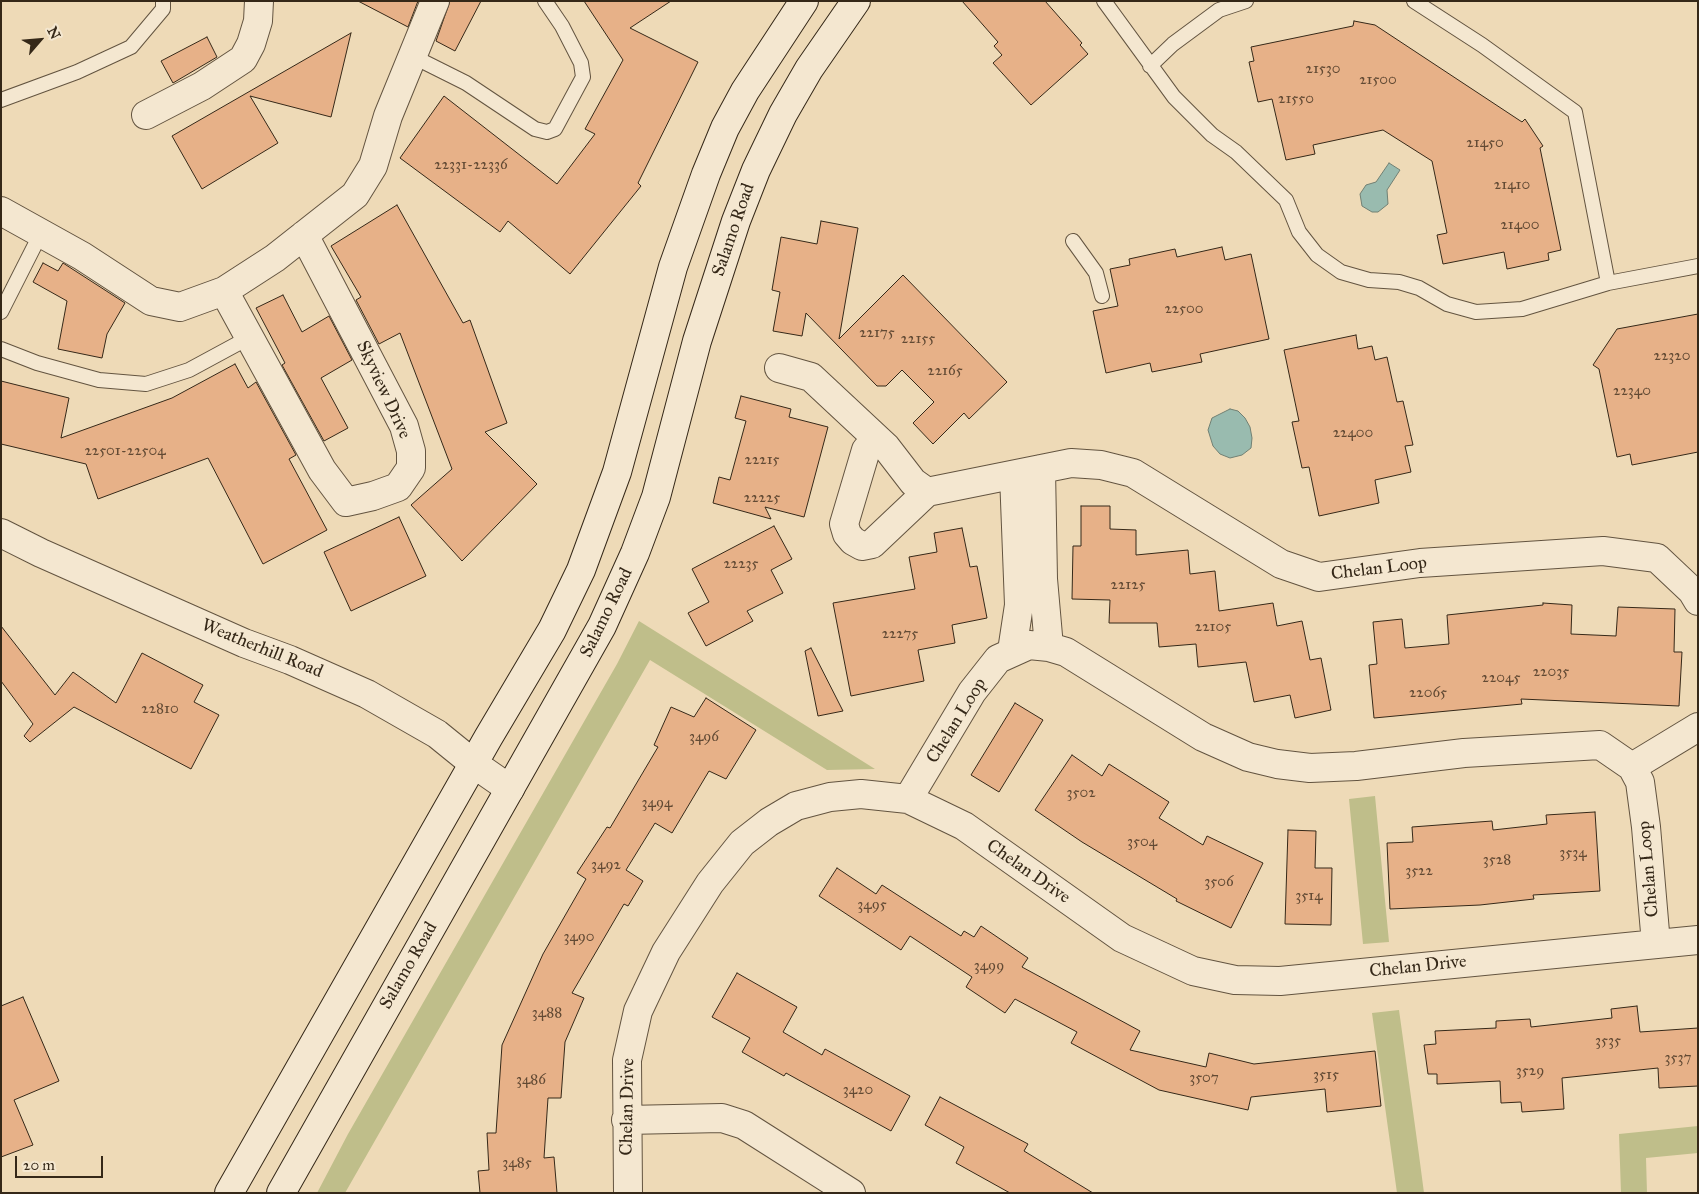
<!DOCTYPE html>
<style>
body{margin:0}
#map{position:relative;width:1699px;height:1194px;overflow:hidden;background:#eedab7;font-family:"IM FELL Great Primer",serif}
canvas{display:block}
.frame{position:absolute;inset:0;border:2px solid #352818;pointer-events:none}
.north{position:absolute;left:15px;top:15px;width:50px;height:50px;-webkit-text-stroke:4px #f4e7d0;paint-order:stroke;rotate:63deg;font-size:14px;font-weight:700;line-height:20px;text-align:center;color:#352818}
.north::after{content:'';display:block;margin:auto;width:18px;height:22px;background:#352818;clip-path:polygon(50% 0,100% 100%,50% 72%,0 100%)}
.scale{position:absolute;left:15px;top:1156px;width:88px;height:22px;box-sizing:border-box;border:2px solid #352818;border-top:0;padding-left:6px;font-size:15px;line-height:18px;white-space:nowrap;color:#352818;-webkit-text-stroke:4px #f4e7d0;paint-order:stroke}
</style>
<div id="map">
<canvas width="1699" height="1194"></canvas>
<div class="frame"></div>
<div class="north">N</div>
<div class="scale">20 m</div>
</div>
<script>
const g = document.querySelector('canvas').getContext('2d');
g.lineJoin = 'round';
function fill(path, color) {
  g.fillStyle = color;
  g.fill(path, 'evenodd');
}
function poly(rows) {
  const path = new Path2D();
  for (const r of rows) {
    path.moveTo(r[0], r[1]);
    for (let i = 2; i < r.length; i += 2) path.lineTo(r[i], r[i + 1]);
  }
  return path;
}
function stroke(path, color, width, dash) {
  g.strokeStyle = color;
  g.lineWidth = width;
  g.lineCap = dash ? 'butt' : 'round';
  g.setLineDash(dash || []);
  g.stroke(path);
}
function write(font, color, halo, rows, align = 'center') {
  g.font = font + ' "IM FELL Great Primer",serif';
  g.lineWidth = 5;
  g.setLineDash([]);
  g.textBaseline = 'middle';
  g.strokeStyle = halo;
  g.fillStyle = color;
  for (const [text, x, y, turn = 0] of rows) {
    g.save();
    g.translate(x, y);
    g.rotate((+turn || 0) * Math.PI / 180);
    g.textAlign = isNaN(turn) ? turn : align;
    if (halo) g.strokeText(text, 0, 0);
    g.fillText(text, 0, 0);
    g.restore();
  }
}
fill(poly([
 [639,621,875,769,827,770,650,660,345,1193,317,1193,348,1134,617,664],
 [1375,796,1389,942,1363,944,1349,799],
 [1399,1010,1419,1155,1424,1193,1397,1193,1372,1013],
 [1698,1126,1698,1153,1646,1158,1647,1193,1621,1193,1619,1134]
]), '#bfbe8a');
const water = poly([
 [1389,163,1400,170,1387,190,1388,204,1378,212,1372,212,1362,206,1360,194,1366,185,1376,182,1389,163],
 [1230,409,1238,411,1245,418,1250,427,1252,438,1251,448,1242,455,1230,458,1220,454,1213,446,1208,430,1212,418,1230,409]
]);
fill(water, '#99bbaf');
stroke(water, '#718073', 1);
const building = poly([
 [358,1,418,1,408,27,358,1],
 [450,1,481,1,455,51,436,41,450,1],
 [584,1,671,1,630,28,698,62,638,183,641,186,570,274,508,221,500,232,400,158,444,96,557,184,595,134,585,129,623,60,584,1],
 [962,1,1045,1,1082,43,1080,45,1088,54,1031,105,993,63,1002,55,994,46,998,42,962,1],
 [1354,21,1375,25,1522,122,1525,119,1543,146,1540,148,1561,250,1548,253,1549,260,1507,269,1504,252,1443,264,1437,235,1447,233,1432,161,1383,130,1313,145,1315,154,1286,160,1272,99,1258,102,1249,62,1254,61,1251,47,1353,26,1354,21],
 [351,33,331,117,250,96,278,143,202,189,172,136,351,33],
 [207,37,217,57,173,83,161,61,207,37],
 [397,205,463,323,470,320,507,423,485,432,537,484,462,561,411,505,452,469,400,333,379,344,356,300,361,297,331,246,397,205],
 [821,221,858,228,839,339,903,275,1007,382,969,419,964,413,933,444,913,423,934,402,902,370,886,386,877,386,806,313,802,336,773,331,780,292,772,290,781,237,817,244,821,221],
 [1222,247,1225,260,1251,254,1269,339,1200,354,1202,362,1152,372,1150,363,1106,373,1093,311,1118,306,1110,269,1130,265,1129,259,1175,249,1177,257,1222,247],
 [43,263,58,271,63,263,125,303,107,334,102,358,58,349,67,301,33,282,43,263],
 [283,295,302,332,329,316,352,360,321,378,348,428,324,441,282,365,285,363,256,308,283,295],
 [1698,314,1698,452,1632,465,1630,454,1617,457,1599,369,1593,365,1617,329,1698,314],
 [1356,335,1358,349,1372,346,1375,360,1387,357,1397,402,1403,401,1413,445,1405,446,1411,472,1375,480,1379,503,1319,516,1309,467,1302,468,1292,422,1299,421,1284,350,1356,335],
 [235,364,248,388,256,382,296,455,289,459,327,530,263,564,208,458,98,499,86,464,1,444,1,381,69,398,61,438,172,398,235,364],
 [741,396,791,409,789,417,828,427,804,517,765,507,771,519,713,503,719,477,730,480,746,421,735,418,741,396],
 [1081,506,1110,506,1110,529,1136,530,1136,555,1188,550,1190,574,1215,571,1219,611,1273,603,1277,626,1302,621,1310,660,1321,658,1331,710,1295,718,1290,695,1254,702,1246,662,1198,667,1196,644,1159,647,1157,623,1109,623,1110,600,1072,599,1073,546,1081,546,1081,506],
 [399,517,426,576,351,611,324,552,399,517],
 [774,526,792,559,771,570,783,593,747,611,753,621,706,646,688,613,709,602,692,569,774,526],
 [962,528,970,567,977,566,987,618,952,625,955,643,918,650,924,681,851,696,833,603,915,589,909,557,937,552,934,533,962,528],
 [1543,603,1572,605,1571,634,1616,636,1618,607,1675,609,1674,652,1682,652,1679,706,1521,699,1522,704,1374,718,1369,665,1377,664,1373,622,1402,619,1405,648,1449,644,1447,615,1543,605,1543,603],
 [1,626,55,695,73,672,116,703,142,653,203,685,194,702,219,715,191,769,74,707,30,742,24,736,33,724,1,681,1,626],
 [811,648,843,711,818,716,805,651,811,648],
 [706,698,756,730,726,779,709,771,672,833,655,823,626,870,643,881,628,906,624,904,572,993,584,998,565,1042,561,1098,548,1098,544,1158,554,1157,557,1193,480,1193,478,1171,489,1170,487,1133,496,1133,502,1045,543,954,586,879,577,873,607,827,610,828,658,747,654,745,671,707,694,717,706,698],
 [1015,703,1043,720,999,792,971,775,1015,703],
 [1072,755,1102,776,1109,764,1169,802,1159,818,1203,845,1207,836,1263,863,1231,928,1176,901,1177,899,1082,842,1035,810,1072,755],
 [1595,812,1600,891,1533,895,1534,899,1480,905,1390,909,1387,843,1413,842,1412,827,1492,821,1493,830,1547,824,1546,815,1595,812],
 [1288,830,1316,831,1315,868,1332,868,1331,925,1285,924,1288,830],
 [837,868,876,894,882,885,961,936,964,931,974,937,981,926,1028,958,1022,967,1140,1031,1130,1050,1206,1067,1209,1053,1254,1064,1375,1051,1381,1106,1327,1112,1325,1089,1251,1097,1248,1110,1159,1090,1071,1043,1077,1032,1015,999,1005,1013,966,987,972,977,910,936,901,950,819,896,837,868],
 [737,973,797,1007,783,1032,822,1055,825,1049,910,1096,891,1131,786,1073,784,1076,742,1052,750,1038,712,1017,737,973],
 [23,997,59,1081,14,1100,33,1145,1,1157,1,1006,23,997],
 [1637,1006,1640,1032,1698,1028,1698,1086,1659,1088,1658,1068,1562,1078,1564,1109,1522,1112,1521,1102,1501,1103,1500,1081,1437,1084,1437,1074,1428,1074,1424,1045,1436,1044,1435,1031,1496,1028,1496,1021,1530,1019,1531,1027,1612,1018,1611,1009,1637,1006],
 [940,1097,1028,1144,1024,1151,1093,1193,1010,1193,956,1163,964,1147,925,1125,940,1097]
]);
fill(building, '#e7b188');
stroke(building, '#352818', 1);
const service = poly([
 [1104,1,1174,97,1212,135,1236,152,1286,200,1299,232,1317,255,1341,272,1369,280,1399,282,1419,288,1447,304,1476,312,1522,309,1608,283,1698,266],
 [1414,1,1482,45,1575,112,1608,283],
 [414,57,466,83,535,129,547,132,555,129,583,77,581,63,562,26,545,1],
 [1150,66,1173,44,1219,10,1246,1],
 [1,100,77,72,131,47,163,9,163,1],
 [1073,241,1096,273,1102,296],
 [1,312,41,233],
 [1,349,37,363,99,380,146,384,189,370,250,337]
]);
const minor = poly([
 [146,115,202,86,243,59,251,44,258,21,259,1],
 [1,211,82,256,151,301,180,307,224,291,275,258,355,195,373,166,388,116,435,1],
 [224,291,322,470,346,502,373,496,398,487,411,468,411,451,404,426,304,235],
 [779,368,811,377,886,447,913,482,927,492,1071,463,1101,465,1133,473,1281,564,1319,577,1420,563,1603,551,1657,558,1692,591,1698,601],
 [876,439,866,450,844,524,847,534,853,541,862,546,872,544,927,492],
 [1041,469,1043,579,1049,647],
 [1,533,41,553,244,643,290,660,367,694,437,734,474,764,510,789],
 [1012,651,1019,605,1014,475],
 [1632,767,1698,727],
 [908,799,972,692,998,659,1029,645,1049,647,1066,652,1203,737,1248,757,1277,764,1310,768,1356,766,1464,753,1600,745,1632,767,1640,782,1646,827,1656,944],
 [626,1120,722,1118,744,1125,851,1193],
 [628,1193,627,1060,638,1011,666,952,710,883,742,843,769,822,796,806,830,797,861,794,908,799,964,826,1122,938,1193,971,1235,980,1280,981,1698,940]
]);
const secondary = poly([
 [229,1193,488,738,552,630,581,570,617,472,673,267,706,174,725,128,745,91,804,1],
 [281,1193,602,626,635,553,656,497,697,341,736,221,756,170,783,114,809,69,856,1]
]);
stroke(service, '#635440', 16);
stroke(minor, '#635440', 30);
stroke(secondary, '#352818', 30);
stroke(service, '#f4e7d0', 14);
stroke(minor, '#f4e7d0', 28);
stroke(secondary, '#f4e7d0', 28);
write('15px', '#624a34', null, [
 ["21530",1323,69],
 ["21500",1378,80],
 ["21550",1296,99],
 ["21450",1485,143],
 ["22331-22336",471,165],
 ["21410",1512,185],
 ["21400",1520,225],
 ["22500",1184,309],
 ["22175",877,333],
 ["22155",918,339],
 ["22320",1672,356],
 ["22165",945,371],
 ["22340",1632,391],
 ["22400",1353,433],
 ["22501-22504",125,451],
 ["22215",762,460],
 ["22225",762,498],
 ["22235",741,564],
 ["22125",1128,585],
 ["22105",1213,627],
 ["22275",900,634],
 ["22035",1551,672],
 ["22045",1501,678],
 ["22065",1428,693],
 ["22810",160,709],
 ["3496",704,737],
 ["3502",1081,793],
 ["3494",657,803],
 ["3504",1142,842],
 ["3534",1573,853],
 ["3528",1497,860],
 ["3492",606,865],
 ["3522",1419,871],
 ["3506",1219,882],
 ["3514",1309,896],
 ["3495",872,905],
 ["3490",579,937],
 ["3499",989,966],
 ["3488",547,1013],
 ["3535",1608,1041],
 ["3537",1678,1058],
 ["3529",1530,1071],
 ["3515",1326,1075],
 ["3507",1204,1078],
 ["3486",531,1080],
 ["3420",858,1090],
 ["3485",517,1163]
]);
write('18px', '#352818', '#f4e7d0', [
 ["Salamo Road",734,230,-71],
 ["Skyview Drive",383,390,65],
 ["Chelan Loop",1379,569,-7],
 ["Salamo Road",607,613,-64],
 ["Weatherhill Road",262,649,22],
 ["Chelan Loop",957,721,-58],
 ["Chelan Loop",1649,869,-95],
 ["Chelan Drive",1028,872,35],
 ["Salamo Road",409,966,-60],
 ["Chelan Drive",1418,967,-6],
 ["Chelan Drive",628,1107,-89]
]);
</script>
